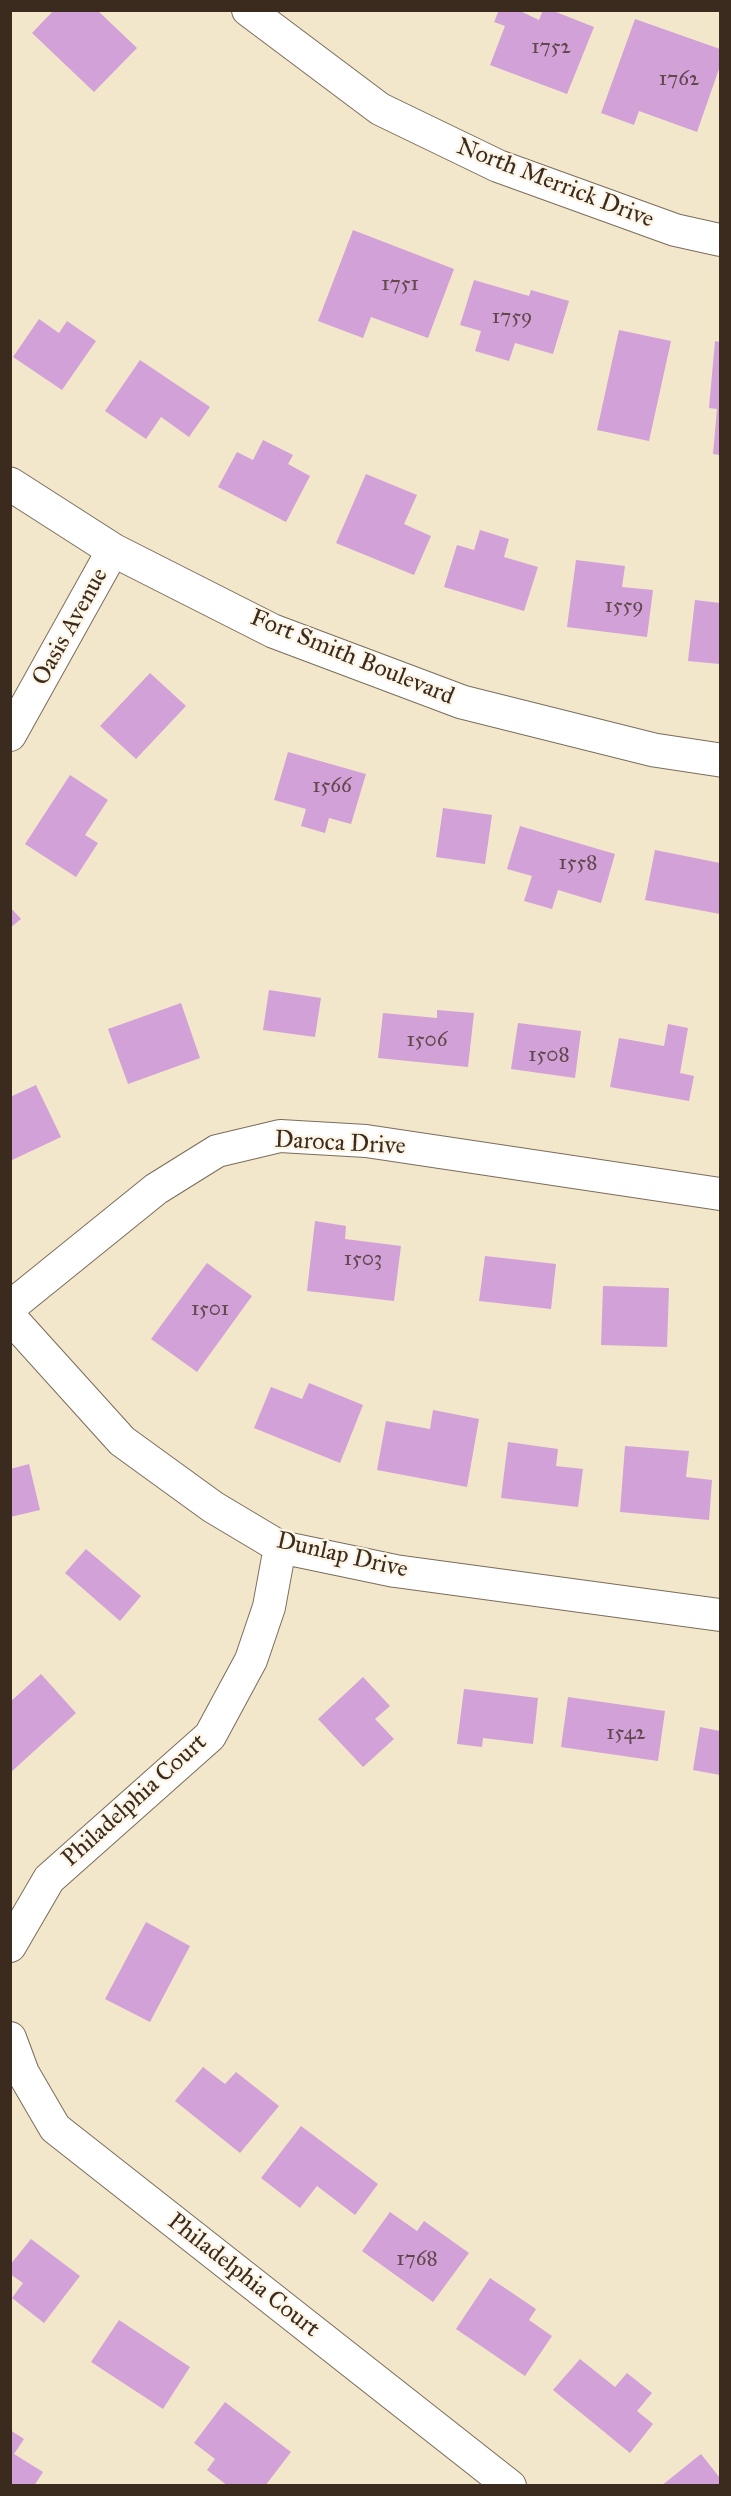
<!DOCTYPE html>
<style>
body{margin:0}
#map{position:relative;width:731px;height:2496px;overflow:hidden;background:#f2e7cb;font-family:"IM FELL Great Primer",serif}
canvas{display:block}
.frame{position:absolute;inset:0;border:12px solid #3b2a1e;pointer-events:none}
</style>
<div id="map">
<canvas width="731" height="2496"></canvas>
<div class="frame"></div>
</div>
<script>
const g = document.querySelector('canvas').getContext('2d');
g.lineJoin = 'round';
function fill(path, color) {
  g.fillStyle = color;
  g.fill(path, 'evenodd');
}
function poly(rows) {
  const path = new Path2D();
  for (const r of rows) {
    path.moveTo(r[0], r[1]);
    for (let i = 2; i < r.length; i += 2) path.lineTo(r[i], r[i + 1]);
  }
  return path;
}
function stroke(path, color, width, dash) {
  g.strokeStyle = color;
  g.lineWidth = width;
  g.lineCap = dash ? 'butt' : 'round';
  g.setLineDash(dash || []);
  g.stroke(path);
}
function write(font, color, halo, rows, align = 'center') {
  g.font = font + ' "IM FELL Great Primer",serif';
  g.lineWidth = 4.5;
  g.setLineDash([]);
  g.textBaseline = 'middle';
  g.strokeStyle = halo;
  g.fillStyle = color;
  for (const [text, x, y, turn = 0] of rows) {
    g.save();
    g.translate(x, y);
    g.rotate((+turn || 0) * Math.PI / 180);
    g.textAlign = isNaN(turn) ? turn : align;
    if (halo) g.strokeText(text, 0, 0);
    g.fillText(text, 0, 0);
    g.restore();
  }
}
fill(poly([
 [54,10,97,10,137,48,94,92,32,33],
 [499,10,518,10,539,20,543,10,551,10,594,27,567,94,490,65,505,26,494,22],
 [635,19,720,49,720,66,697,132,639,111,634,125,601,113],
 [353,230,454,269,428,338,371,317,363,338,318,321],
 [474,280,529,296,531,290,569,301,553,354,515,343,509,361,475,351,481,331,460,325],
 [39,319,59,333,67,321,96,341,62,390,13,357],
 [619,330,671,341,649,441,597,430],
 [715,341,720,342,720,455,713,454,717,409,709,408],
 [140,360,210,407,189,437,161,417,146,439,105,411],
 [263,440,293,455,288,464,310,476,286,522,218,487,237,452,253,460],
 [366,474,417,495,404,524,431,536,414,575,336,543],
 [480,530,509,539,504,557,538,567,524,611,444,587,457,545,474,550],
 [576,560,625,566,622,587,653,590,647,637,567,627],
 [695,600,720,603,720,664,688,661],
 [150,673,186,706,136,759,100,726],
 [288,752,366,774,351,824,329,818,325,833,301,826,306,809,274,800],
 [70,775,108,800,85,835,98,843,76,877,25,844],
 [443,808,492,815,485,864,436,857],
 [520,826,615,854,601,903,558,890,552,909,524,901,532,876,507,869],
 [655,850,720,863,720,914,645,900],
 [10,907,21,919,10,928],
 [269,990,321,998,315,1037,263,1030],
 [181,1003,200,1058,128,1084,108,1029],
 [437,1010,474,1013,468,1067,378,1058,383,1013,437,1018],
 [518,1023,581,1031,575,1078,511,1069],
 [668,1024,688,1028,680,1073,694,1076,689,1101,610,1087,619,1038,664,1046],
 [36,1085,61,1137,10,1161,10,1097],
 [315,1221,346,1226,345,1239,401,1246,394,1301,307,1291],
 [485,1256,556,1264,551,1309,479,1301],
 [207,1263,252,1296,197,1372,151,1339],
 [603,1286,669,1288,667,1347,601,1345],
 [309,1383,363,1405,340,1463,254,1428,271,1387,302,1399],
 [433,1410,479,1419,467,1487,377,1470,386,1421,430,1429],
 [508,1442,558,1449,556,1466,583,1469,578,1507,501,1498],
 [625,1446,689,1451,686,1477,712,1480,709,1520,620,1512],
 [29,1464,40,1510,10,1517,10,1469],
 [86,1549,141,1596,120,1621,65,1573],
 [41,1674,76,1713,10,1773,10,1702],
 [363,1677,390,1706,375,1719,394,1739,363,1767,318,1719],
 [464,1689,538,1698,533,1744,483,1738,482,1747,457,1744],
 [568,1697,665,1711,658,1761,561,1747],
 [700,1727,720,1731,720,1775,693,1770],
 [146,1922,190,1946,150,2022,105,1999],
 [203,2067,225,2084,236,2072,279,2106,240,2153,175,2101],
 [301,2126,378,2184,355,2215,317,2186,300,2208,261,2178],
 [390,2212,417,2231,424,2221,469,2253,433,2302,362,2251],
 [31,2239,80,2276,44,2323,12,2298,23,2283,10,2274,10,2265],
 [490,2278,536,2309,529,2320,552,2336,525,2376,456,2329],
 [119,2320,190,2367,163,2409,91,2362],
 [580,2359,615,2387,627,2373,652,2393,637,2411,653,2424,630,2453,553,2390],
 [225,2402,291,2452,265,2486,228,2486,207,2470,215,2459,194,2443],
 [10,2430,24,2439,14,2454,43,2472,34,2486,10,2486],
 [701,2454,720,2478,720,2486,661,2486]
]), '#d2a1d8');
const street = poly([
 [248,10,380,109,498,166,675,230,720,240],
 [10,735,113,550],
 [10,1307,156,1189,217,1151,280,1136,366,1141,720,1194],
 [10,1317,122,1441,213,1507,280,1547,395,1571,720,1615],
 [10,1946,49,1879,210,1736,251,1660,269,1607,280,1547],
 [10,2038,23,2073,55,2128,510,2486]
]);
const secondary = poly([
 [10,484,113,550,273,631,462,702,654,750,720,760]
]);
stroke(street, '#7b6c5b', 34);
stroke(secondary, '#7b6c5b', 35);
stroke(street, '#fff', 32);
stroke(secondary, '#fff', 33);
write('21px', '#61484c', null, [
 ["1752",551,48],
 ["1762",679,80],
 ["1751",400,285],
 ["1759",512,318],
 ["1559",624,607],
 ["1566",332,787],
 ["1558",578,864],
 ["1506",427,1041],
 ["1508",549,1056],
 ["1503",363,1260],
 ["1501",210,1310],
 ["1542",626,1734],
 ["1768",417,2260]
]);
write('24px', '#3b2a1e', '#fcf5e5', [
 ["North Merrick Drive",555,184,21],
 ["Oasis Avenue",71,627,-61],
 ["Fort Smith Boulevard",352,658,22],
 ["Daroca Drive",340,1144,3],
 ["Dunlap Drive",342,1556,13],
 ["Philadelphia Court",135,1801,-42],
 ["Philadelphia Court",243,2276,38]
]);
</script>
